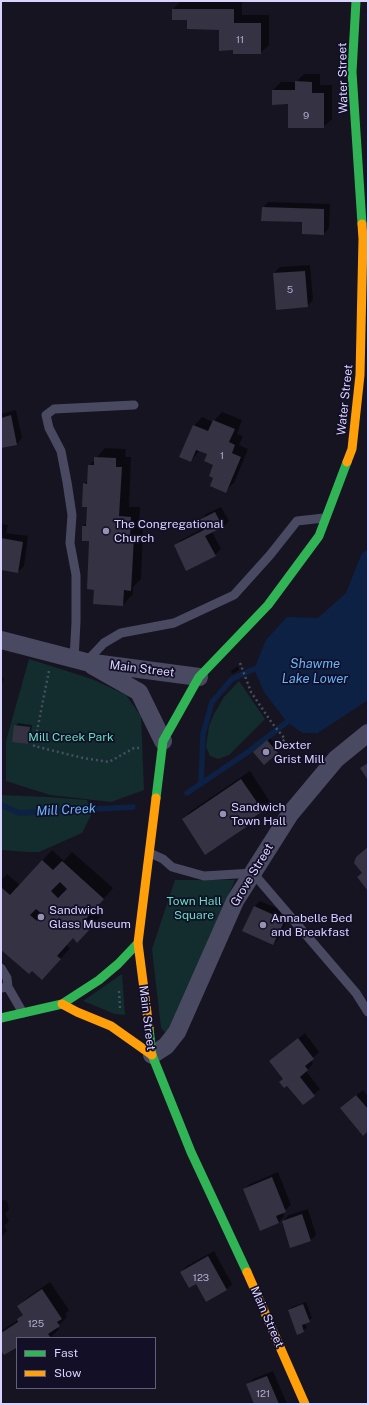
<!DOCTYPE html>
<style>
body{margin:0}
#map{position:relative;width:369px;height:1405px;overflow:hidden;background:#161421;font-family:"Public Sans",sans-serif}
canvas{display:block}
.frame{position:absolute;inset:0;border:2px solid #d9d4ff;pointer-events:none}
.legend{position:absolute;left:16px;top:1337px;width:140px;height:52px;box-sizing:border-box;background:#130f26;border:1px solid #625e7d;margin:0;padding:5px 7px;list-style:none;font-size:12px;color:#d9d4ff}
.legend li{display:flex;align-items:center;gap:8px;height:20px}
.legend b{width:20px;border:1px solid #625e7d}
</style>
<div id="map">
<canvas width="369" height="1405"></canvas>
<div class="frame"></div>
<ul class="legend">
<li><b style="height:5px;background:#30b455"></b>Fast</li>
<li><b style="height:5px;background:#ff9f0a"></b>Slow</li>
</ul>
</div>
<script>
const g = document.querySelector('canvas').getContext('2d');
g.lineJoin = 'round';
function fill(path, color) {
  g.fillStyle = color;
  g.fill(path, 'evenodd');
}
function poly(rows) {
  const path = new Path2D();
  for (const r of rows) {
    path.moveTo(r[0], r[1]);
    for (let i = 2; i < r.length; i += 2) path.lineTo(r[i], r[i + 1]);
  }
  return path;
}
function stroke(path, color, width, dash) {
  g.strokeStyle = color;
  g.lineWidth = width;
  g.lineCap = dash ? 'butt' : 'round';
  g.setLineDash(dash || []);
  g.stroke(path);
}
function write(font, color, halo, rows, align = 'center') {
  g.font = font + ' "Public Sans",sans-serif';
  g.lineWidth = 3.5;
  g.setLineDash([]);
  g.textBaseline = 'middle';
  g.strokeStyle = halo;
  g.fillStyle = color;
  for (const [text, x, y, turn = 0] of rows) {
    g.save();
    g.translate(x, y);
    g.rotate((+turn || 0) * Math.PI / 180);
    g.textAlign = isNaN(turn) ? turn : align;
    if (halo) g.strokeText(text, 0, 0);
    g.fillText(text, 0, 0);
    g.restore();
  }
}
fill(poly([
 [29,659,92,679,126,695,141,716,144,790,111,802,50,795,6,781,6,741],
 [239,681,265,719,229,755,218,759,210,756,206,747,209,726,214,714,224,697],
 [1,795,48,797,87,800,91,815,82,833,39,852,28,852,1,850],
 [175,880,235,880,171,1029,165,1032,161,1028,152,949],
 [122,974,125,1015,115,1014,83,1001]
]), '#132c2d');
fill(poly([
 [368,549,368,700,318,733,303,733,298,730,287,722,264,692,254,669,266,640,287,617,318,618,346,593,362,553]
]), '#0d2144');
fill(poly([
 [181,1,242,1,242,15,269,15,269,45,260,53,234,49,220,29,188,19,173,9],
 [304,74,320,74,320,85,332,85,332,119,323,127,273,90,281,82,296,82],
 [268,202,330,204,329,228,324,234,303,221,263,208],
 [310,265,313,300,307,306,274,273,280,267],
 [16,410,22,438,17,444,1,447,1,414],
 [222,412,242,420,237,434,243,436,239,445,248,449,234,483,225,491,215,477,215,464,208,454,200,450,191,461,194,426,202,417,213,422],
 [105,448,126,449,125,457,131,457,129,507,140,507,139,527,143,528,141,579,133,587,133,594,123,605,95,589,90,540,83,526,88,522,88,506,84,484,88,480,89,466],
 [221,507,229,521,223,527,212,532,221,549,215,555,175,546,181,540,204,528,200,520,206,514],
 [1,524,8,525,6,533,28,536,24,566,18,572,1,569],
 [238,666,239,670,232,674,231,671],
 [1,677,4,678,1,687],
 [18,723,32,725,30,740,27,743,15,726],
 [270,738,280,749,264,764,257,749],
 [250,771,270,802,254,820,183,819,191,811],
 [52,850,64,861,72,852,113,888,94,910,101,916,87,931,73,937,66,945,70,948,52,968,32,970,1,948,1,880,7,874,20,885],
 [260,901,290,914,279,938,273,944,254,907],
 [305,1033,319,1052,311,1060,313,1064,306,1071,320,1089,303,1104,270,1061],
 [363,1090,368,1096,368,1130,347,1102],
 [278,1172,291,1205,283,1212,284,1216,279,1222,261,1229,244,1189,250,1184],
 [1,1199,7,1201,9,1209,5,1214,9,1221,4,1226,7,1231,1,1237],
 [308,1209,316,1235,310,1241,283,1221,289,1215],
 [214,1251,232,1284,226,1290,196,1282,181,1272,187,1266],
 [50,1282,69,1310,65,1314,67,1317,57,1327,59,1329,50,1338,17,1338,17,1348,1,1349,1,1331,18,1320,24,1314,18,1306,27,1298],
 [306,1302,312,1318,304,1323,307,1328,298,1333,289,1310,292,1307],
 [273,1371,287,1404,255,1404,248,1385,253,1379]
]), '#0007');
stroke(poly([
 [201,784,203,734,212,702,232,679,254,669,261,669],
 [187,793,248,752,287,722,291,717],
 [1,805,19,813,133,807]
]), '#0d2144', 5.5);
fill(poly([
 [172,9,234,9,234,23,261,23,261,54,233,54,233,50,219,51,219,30,187,29,187,20,172,20],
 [295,81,312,82,312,93,324,93,324,128,288,128,288,104,272,105,272,90,295,90],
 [262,207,324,209,324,235,302,234,302,222,261,221],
 [305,271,308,307,276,310,273,273],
 [11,415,17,445,1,448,1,418],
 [213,420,235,429,229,442,235,445,232,453,241,457,226,493,210,486,213,478,209,476,213,465,204,461,207,454,196,450,191,462,179,457,193,425,208,431],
 [94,457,116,458,116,467,122,467,119,516,131,517,130,537,134,537,131,591,124,590,123,606,93,604,94,590,87,589,89,541,82,541,82,526,86,526,87,507,82,507,83,483,87,484,88,465,94,465],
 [215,512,223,527,205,536,216,556,186,571,174,545,204,530,199,520],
 [1,538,23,542,18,573,1,570],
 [14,725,30,727,28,744,12,742],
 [267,740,278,753,264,765,253,752],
 [368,763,368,780,360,768],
 [241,779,263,811,253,818,255,821,205,855,182,819],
 [368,847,368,891,357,877,362,873,354,863,356,857],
 [42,860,53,870,62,861,104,899,85,920,92,927,77,943,73,938,57,956,61,959,42,980,32,971,29,974,1,950,1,887,10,895],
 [60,882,67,889,58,898,51,891],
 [36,909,43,915,37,921,30,915],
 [254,906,285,920,273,945,242,931],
 [298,1038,314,1059,305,1066,308,1070,300,1077,315,1096,303,1105,287,1086,284,1088,279,1082,283,1079,269,1061],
 [356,1095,368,1109,368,1131,363,1136,340,1108],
 [272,1177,286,1212,276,1216,279,1223,260,1231,243,1189],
 [302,1214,311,1241,290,1248,282,1221],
 [208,1256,227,1290,206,1302,196,1284,189,1288,180,1272],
 [42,1289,62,1319,57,1322,60,1326,48,1334,51,1338,17,1338,17,1350,16,1348,4,1355,1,1351,1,1333,18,1322,17,1319,23,1315,17,1306],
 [303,1304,310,1322,302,1325,304,1332,297,1335,288,1310],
 [267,1376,279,1404,254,1404,246,1384]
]), '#343243');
stroke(poly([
 [240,663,251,692,272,723,285,739,279,745],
 [49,671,34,746,83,758,109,762,134,748,141,748],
 [119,991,120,1008]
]), '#44505f', 2.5, [2, 3]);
stroke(poly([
 [74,659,76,622,76,575,70,543,72,515,67,482,61,451,49,428,46,415,54,409,134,405],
 [86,662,104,643,121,633,174,623,234,595,270,555,297,521,324,518],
 [150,853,163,859,172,867,204,876,253,873,356,993,368,1012],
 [1,968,7,978,8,987,1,988],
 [8,987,23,1013]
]), '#4a4962', 9);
stroke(poly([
 [1,640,86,662,199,677],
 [93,666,139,692,163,741],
 [152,1055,166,1046,177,1032,235,901,290,814,336,759,368,733]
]), '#4a4962', 18);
stroke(poly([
 [356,1,352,72,362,224],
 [156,798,163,741,199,677,268,605,319,536,347,462],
 [1,1018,62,1004,99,980,118,964,138,943],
 [149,1028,152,1055,191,1152,247,1272]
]), '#30b455', 9);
stroke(poly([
 [347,462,352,449,360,375,363,239,362,224],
 [62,1004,77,1012,111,1026,152,1055],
 [149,1028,138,943,156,798],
 [247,1272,305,1404]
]), '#ff9f0a', 9);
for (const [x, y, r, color] of [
 [106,531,4,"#9591b1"],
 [266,752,4,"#9591b1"],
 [223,814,4,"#9591b1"],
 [41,917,4,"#9591b1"],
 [263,925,4,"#9591b1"]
]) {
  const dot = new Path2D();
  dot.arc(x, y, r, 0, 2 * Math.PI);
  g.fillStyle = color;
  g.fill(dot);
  stroke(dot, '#130f26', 1.5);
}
write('10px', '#b0acd0', null, [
 ["11",240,40],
 ["9",306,116],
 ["5",290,290],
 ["1",222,456],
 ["123",201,1278],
 ["125",36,1324],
 ["121",263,1394]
]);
write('12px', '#d9d4ff', '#130f26', [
 ["Water Street",343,78,-91],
 ["Water Street",345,400,-84],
 ["Main Street",142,669,7],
 ["Grove Street",252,875,-59],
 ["Main Street",147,1018,83],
 ["Main Street",267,1317,66]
]);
write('12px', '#d9d4ff', '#130f26', [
 ["The Congregational",114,524],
 ["Church",114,538],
 ["Dexter",274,745],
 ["Grist Mill",274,759],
 ["Sandwich",231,807],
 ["Town Hall",231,821],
 ["Sandwich",49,910],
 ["Glass Museum",49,924],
 ["Annabelle Bed",271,918],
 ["and Breakfast",271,932]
], 'left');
write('12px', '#5fe0c0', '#130f26', [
 ["Mill Creek Park",71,737],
 ["Town Hall",194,901],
 ["Square",194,915]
]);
write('italic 13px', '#62b6ff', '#130f26', [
 ["Shawme",315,664],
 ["Lake Lower",315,679],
 ["Mill Creek",66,810,-3]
]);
</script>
